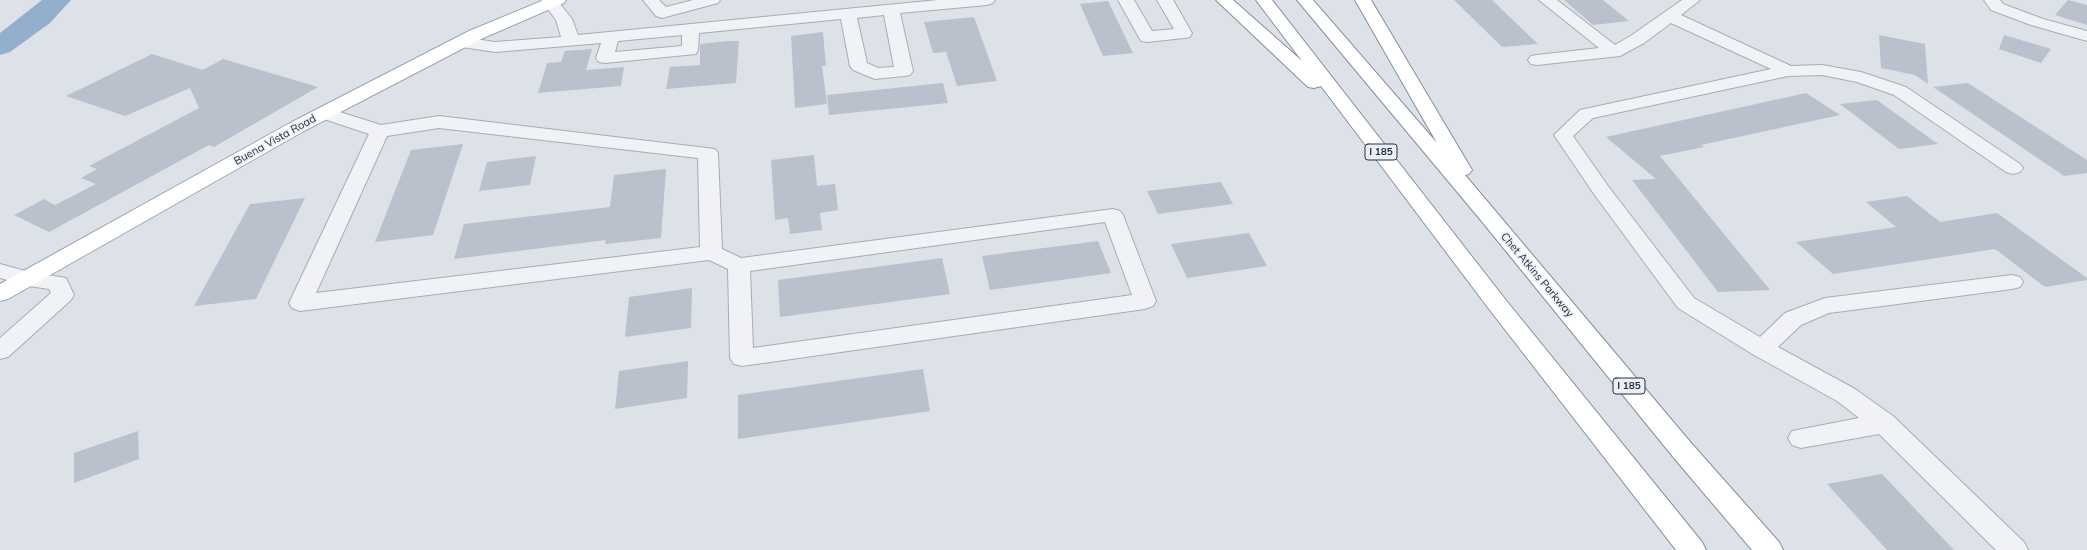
<!DOCTYPE html>
<style>
body{margin:0}
canvas{display:block;background:#dde2e9}
</style>
<canvas width="2087" height="550"></canvas>
<script>
const g = document.querySelector('canvas').getContext('2d');
g.lineJoin = 'round';
function poly(rows) {
  const path = new Path2D();
  for (const r of rows) {
    path.moveTo(r[0], r[1]);
    for (let i = 2; i < r.length; i += 2) path.lineTo(r[i], r[i + 1]);
  }
  return path;
}
function fill(path, color) {
  g.fillStyle = color;
  g.fill(path, 'evenodd');
}
function stroke(path, color, width, dash) {
  g.strokeStyle = color;
  g.lineWidth = width;
  g.lineCap = dash ? 'butt' : 'round';
  g.setLineDash(dash || []);
  g.stroke(path);
}
function write(font, color, halo, rows, align = 'center') {
  g.font = font + ' Mulish,sans-serif';
  g.lineWidth = 3.5;
  g.setLineDash([]);
  g.textBaseline = 'middle';
  g.strokeStyle = halo;
  g.fillStyle = color;
  for (const [text, x, y, turn = 0] of rows) {
    g.save();
    g.translate(x, y);
    g.rotate((+turn || 0) * Math.PI / 180);
    g.textAlign = isNaN(turn) ? turn : align;
    if (halo) g.strokeText(text, 0, 0);
    g.fillText(text, 0, 0);
    g.restore();
  }
}
fill(poly([
 [42,0,71,0,50,23,10,52,0,55,0,33,42,0]
]), '#94afcd');
fill(poly([
 [1454,0,1492,0,1538,44,1502,47],
 [1564,0,1603,0,1629,21,1593,25],
 [2068,0,2087,5,2087,25,2055,15],
 [1108,1,1133,53,1103,56,1080,4],
 [974,17,997,81,957,86,946,52,933,53,924,22],
 [823,32,826,66,822,66,827,104,795,108,791,36],
 [1879,35,1925,44,1928,84,1915,75,1881,68],
 [2004,35,2051,49,2041,63,1999,49],
 [727,41,739,41,736,83,666,89,670,67,700,65,700,44],
 [592,49,586,70,624,67,621,86,538,93,547,63,561,62,565,51],
 [152,54,203,70,223,59,318,87,214,147,209,145,49,232,14,215,44,199,55,205,96,184,81,178,97,169,89,166,199,108,190,88,125,116,66,96],
 [943,83,948,103,829,115,827,95],
 [1968,83,2087,160,2087,173,2064,176,1933,87],
 [1806,93,1840,115,1701,145,1704,147,1660,156,1770,290,1718,292,1632,180,1656,179,1606,137],
 [1877,100,1938,144,1899,149,1840,104],
 [463,144,433,235,375,242,411,150],
 [814,155,817,186,835,184,838,210,820,213,822,230,790,234,788,218,775,220,771,160],
 [536,156,530,185,479,191,487,162],
 [666,169,661,238,605,244,606,240,454,259,464,224,610,207,614,175],
 [1221,182,1233,204,1158,214,1147,191],
 [1907,196,1940,222,1997,213,2087,278,2087,280,2045,287,1995,249,1833,274,1796,242,1896,227,1866,202],
 [305,198,256,299,194,306,250,204],
 [1249,233,1267,266,1187,278,1171,244],
 [1098,241,1111,273,990,290,982,256],
 [942,258,950,294,780,317,778,280],
 [692,288,691,328,625,337,629,297],
 [688,361,687,398,615,409,619,371],
 [923,369,930,411,738,439,738,395],
 [138,431,139,459,74,483,74,453],
 [1882,474,1954,550,1887,550,1827,484]
]), '#bac0cc');
const minor = poly([
 [541,0,557,0,572,19,578,35,938,0,995,0,993,3,987,5,900,13,913,71,910,75,904,76,875,79,853,70,850,66,841,19,699,33,698,50,696,54,605,63,599,62,596,58,601,43,495,52,462,47,456,46,454,42,456,38,462,37,495,42,561,37,556,20,541,0],
 [884,15,894,67,878,68,867,63,857,18,884,15],
 [682,35,682,46,615,52,618,41,682,35],
 [643,0,659,0,666,7,693,0,720,0,718,3,662,18,656,16,643,0],
 [1118,0,1134,0,1152,31,1174,29,1157,0,1173,0,1192,33,1190,37,1184,38,1147,42,1141,41,1118,0],
 [1539,0,1557,0,1615,45,1632,35,1682,0,1700,0,1681,15,1791,66,1822,65,1861,72,1906,87,2020,164,2023,168,2020,172,2013,174,2006,172,1894,95,1857,82,1822,75,1788,76,1593,118,1573,136,1608,186,1694,298,1760,337,1785,313,1825,298,2012,275,2020,277,2023,282,2020,287,2012,289,1829,313,1801,325,1778,347,1855,389,1893,416,2024,542,2028,550,1996,550,1879,434,1801,448,1792,445,1788,438,1792,431,1859,418,1837,401,1754,355,1678,308,1594,194,1554,135,1580,110,1771,69,1671,23,1644,43,1620,56,1537,65,1531,64,1528,60,1531,56,1537,55,1599,48,1539,0],
 [1984,0,2000,0,2003,4,2043,19,2087,31,2087,41,2031,25,1991,10,1984,0],
 [324,107,381,125,439,116,715,149,718,153,722,249,741,258,1113,209,1120,211,1123,215,1156,301,1153,306,1145,309,742,366,734,364,730,358,728,269,709,260,300,311,292,308,289,303,369,134,318,117,315,113,318,109,324,107],
 [439,128,698,158,700,247,316,293,387,136,439,128],
 [1105,222,1132,295,753,348,750,271,1105,222],
 [0,264,29,272,66,278,74,295,71,300,8,357,0,359,0,338,51,293,49,289,29,286,0,278,0,264]
]);
const major = poly([
 [544,0,566,0,564,3,481,39,304,131,8,299,0,301,0,284,290,123,469,31,544,0]
]);
const highway = poly([
 [1216,0,1233,0,1302,61,1256,0,1272,0,1505,299,1702,542,1706,550,1676,550,1489,309,1321,86,1314,88,1308,87,1216,0],
 [1297,0,1313,0,1437,143,1355,0,1371,0,1472,170,1469,174,1465,175,1692,444,1779,542,1783,550,1752,550,1674,458,1484,224,1297,0]
]);
stroke(minor, '#a6acb7', 2);
stroke(major, '#9ba6b5', 2);
stroke(highway, '#838fa1', 2);
fill(minor, '#f0f2f6');
fill(major, '#fff');
fill(highway, '#fff');
for (const [x, y, w] of [
 [1381,152,32],
 [1629,386,32]
]) {
  const box = new Path2D();
  box.roundRect(x - w / 2, y - 8, w, 16, 3);
  g.fillStyle = '#ecf0f6';
  g.fill(box);
  stroke(box, '#252f41', 1);
}
write('bold 10px', '#252f41', null, [
 ["I 185",1381,152],
 ["I 185",1629,386]
]);
write('11px', '#252f41', '#ecf0f6', [
 ["Buena Vista Road",275,140,-29],
 ["Chet Atkins Parkway",1537,275,50]
]);
</script>
